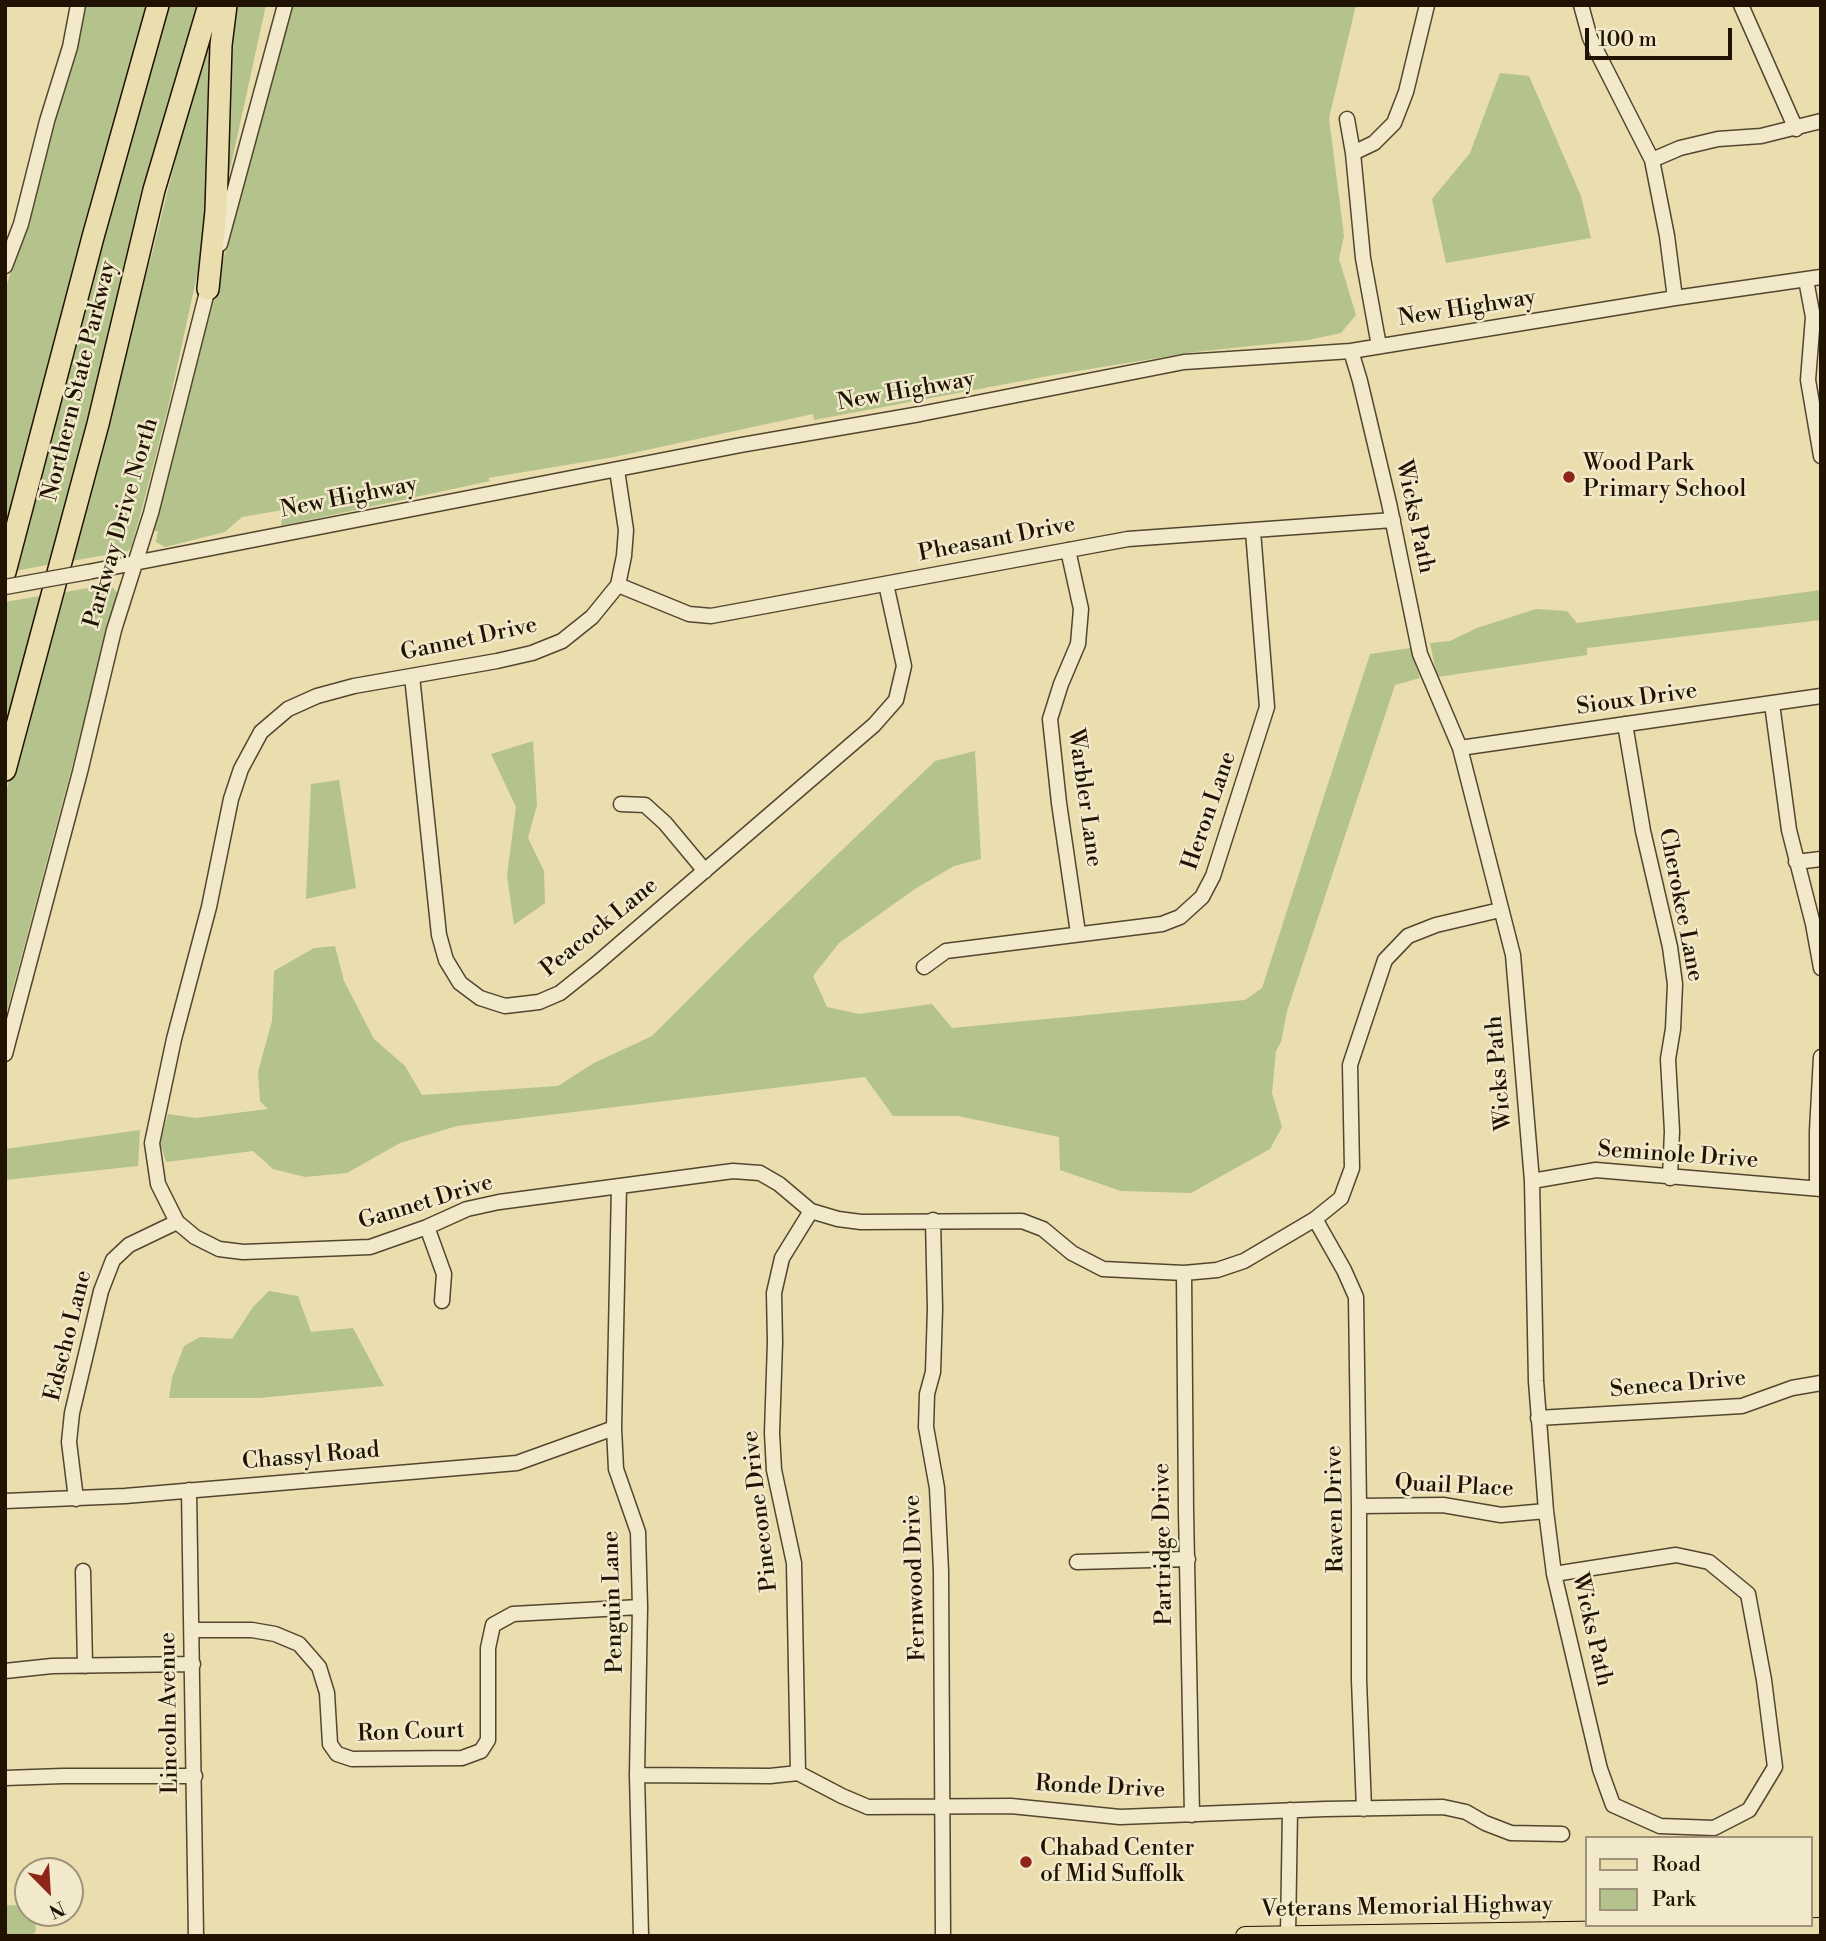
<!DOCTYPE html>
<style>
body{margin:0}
#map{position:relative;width:1826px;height:1941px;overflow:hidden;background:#eaddae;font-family:"Libre Bodoni",serif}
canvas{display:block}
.frame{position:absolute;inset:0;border:7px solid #211303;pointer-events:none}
.legend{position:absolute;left:1585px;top:1836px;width:228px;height:91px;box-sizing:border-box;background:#f1e9ca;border:2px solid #9e937a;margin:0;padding:9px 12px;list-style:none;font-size:21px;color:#211303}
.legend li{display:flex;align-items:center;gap:14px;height:35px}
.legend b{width:35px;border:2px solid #9e937a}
.north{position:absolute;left:14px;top:1857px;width:70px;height:70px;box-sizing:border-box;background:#f1e9ca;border:2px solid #9e937a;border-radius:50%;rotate:156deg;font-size:19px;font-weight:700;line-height:28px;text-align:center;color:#211303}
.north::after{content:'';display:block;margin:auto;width:24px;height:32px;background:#8f2418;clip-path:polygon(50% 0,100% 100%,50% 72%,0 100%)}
.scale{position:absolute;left:1585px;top:28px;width:147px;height:32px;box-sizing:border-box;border:4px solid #211303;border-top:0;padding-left:9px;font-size:21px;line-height:24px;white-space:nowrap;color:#211303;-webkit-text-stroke:5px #f1e9ca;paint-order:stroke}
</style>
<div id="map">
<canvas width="1826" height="1941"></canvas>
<div class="frame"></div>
<ul class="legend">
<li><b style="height:9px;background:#eaddae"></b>Road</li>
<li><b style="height:19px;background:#b4c28c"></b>Park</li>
</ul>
<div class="north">N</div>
<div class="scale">100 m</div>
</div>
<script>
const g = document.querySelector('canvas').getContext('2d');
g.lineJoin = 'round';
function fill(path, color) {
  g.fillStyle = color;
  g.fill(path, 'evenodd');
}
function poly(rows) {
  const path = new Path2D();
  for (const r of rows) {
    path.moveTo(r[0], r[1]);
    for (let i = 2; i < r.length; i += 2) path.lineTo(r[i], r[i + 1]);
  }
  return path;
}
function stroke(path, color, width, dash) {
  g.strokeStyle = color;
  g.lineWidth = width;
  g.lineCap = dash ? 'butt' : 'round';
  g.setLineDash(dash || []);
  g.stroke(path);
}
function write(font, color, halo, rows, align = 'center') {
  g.font = font + ' "Libre Bodoni",serif';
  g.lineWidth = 5;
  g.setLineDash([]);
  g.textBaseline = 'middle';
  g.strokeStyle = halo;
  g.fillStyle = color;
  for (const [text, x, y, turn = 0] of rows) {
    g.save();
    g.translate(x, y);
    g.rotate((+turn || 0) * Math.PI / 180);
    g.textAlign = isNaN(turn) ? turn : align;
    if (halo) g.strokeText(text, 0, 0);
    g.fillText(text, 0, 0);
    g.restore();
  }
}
fill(poly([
 [87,5,148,5,5,537,5,291,63,96],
 [164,5,202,5,52,564,10,572],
 [234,5,266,5,224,197,220,191],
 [290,5,1356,5,1329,118,1344,236,1339,259,1356,315,1341,333,1308,340,1195,352,1059,374,814,420,813,414,614,457,488,478,490,481,281,526,283,510,242,517,225,532,165,547,156,542,158,531,152,531],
 [213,8,213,155,203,248,168,408,140,516,131,547,128,551,66,562,153,250],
 [1500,73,1529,76,1581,196,1591,238,1446,263,1432,199,1470,153],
 [110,584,118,594,5,1018,5,796,60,593],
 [1821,590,1821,620,1587,648,1587,655,1437,677,1430,643,1450,641,1477,628,1536,609,1567,611,1577,623],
 [46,595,5,746,5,602],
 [1410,648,1420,678,1395,685,1287,1011,1281,1042,1276,1051,1272,1093,1282,1127,1270,1149,1191,1193,1121,1191,1060,1170,1059,1137,958,1116,893,1116,865,1077,457,1126,400,1143,347,1173,305,1177,273,1169,253,1151,166,1162,160,1142,168,1114,196,1118,268,1109,260,1101,258,1072,272,1021,274,971,314,948,335,946,344,981,374,1039,405,1066,422,1095,558,1086,594,1063,652,1036,747,941,935,761,975,751,981,859,954,866,915,889,839,943,813,976,827,1007,859,1014,932,1004,952,1028,1245,1000,1262,988,1370,654],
 [533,741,537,805,528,838,544,871,545,903,514,925,507,875,516,807,491,754],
 [339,780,356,888,306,899,311,784],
 [140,1130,138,1166,5,1180,5,1149],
 [269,1291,298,1296,311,1332,353,1328,384,1386,259,1398,169,1398,172,1378,184,1346,200,1337,232,1339,253,1307],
 [5,1905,28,1906,28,1913,33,1913,36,1930,32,1936,5,1936]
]), '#b4c28c');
const minor = poly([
 [1581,5,1590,38,1652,160,1667,236,1675,298],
 [1741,5,1796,129],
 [1347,119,1353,153,1363,258,1379,346],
 [1353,153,1374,143,1394,123,1406,92,1427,5],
 [1652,160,1680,148,1718,139,1761,136,1821,121],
 [220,244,285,5],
 [5,266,21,224,47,121,70,47,78,5],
 [1806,280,1813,317,1808,380,1821,456],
 [1351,351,1360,381,1389,503,1420,654,1460,748,1513,955,1532,1181,1536,1381,1546,1511,1554,1574,1600,1769,1613,1805,1660,1826,1714,1828,1749,1810,1775,1767,1764,1680,1748,1594,1709,1562,1676,1555,1554,1574],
 [617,470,626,530,624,556,618,585,592,617,562,641,532,653,497,661,354,686,317,696,288,709,261,732,241,769,231,799,209,907,174,1039,152,1143,158,1184,177,1222,195,1237,219,1249,243,1252,370,1247,427,1227,467,1209,499,1202,733,1171,760,1173,779,1184,811,1211,838,1219,861,1222,1022,1221,1043,1229,1072,1253,1103,1269,1184,1273,1217,1270,1244,1261,1315,1219,1341,1198,1352,1168,1350,1065,1385,960,1408,936,1436,925,1500,910],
 [1068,550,1081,609,1078,644,1061,684,1050,719,1059,803,1078,933],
 [88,572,741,445,920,414,1184,362,1351,351,1675,298,1821,277],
 [618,585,689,614,711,616,1128,539,1393,520],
 [412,676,439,935,446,960,460,983,480,998,505,1006,539,1002,560,993,595,965,874,725,896,700,904,666,886,584],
 [1772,704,1789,830,1813,924,1821,968],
 [1625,724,1643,831,1670,947,1675,984,1673,1029,1668,1059,1672,1131,1670,1178],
 [1460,748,1821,696],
 [621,804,645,805,665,823,705,871],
 [1796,862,1821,859],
 [924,967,946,951,1162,924,1180,917,1202,897,1213,876,1267,707,1253,531],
 [5,1054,80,772,114,630,151,513,210,280],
 [1532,1181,1596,1170,1821,1189],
 [619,1186,614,1428,616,1469,638,1532,640,1607,637,1775,641,1936],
 [1817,1188,1817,1131,1821,1057],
 [1315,1219,1344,1270,1356,1297,1359,1506,1359,1680,1364,1809],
 [933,1220,935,1309,933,1372,927,1394,926,1427,937,1488,941,1571,943,1936],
 [427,1227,444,1274,442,1301],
 [1184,1273,1186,1511,1192,1815],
 [1538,1418,1742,1406,1792,1388,1821,1383],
 [189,1490,196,1936],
 [76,1499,69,1442,72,1413,101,1291,113,1260,129,1245,177,1222],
 [5,1501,125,1496,517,1463,614,1428],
 [1359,1506,1443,1505,1501,1515,1546,1511],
 [1077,1562,1188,1559],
 [83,1571,85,1666],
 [192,1630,252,1630,275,1634,299,1644,319,1667,327,1693,330,1744,337,1754,352,1759,462,1758,481,1751,488,1740,488,1648,493,1625,513,1614,640,1607],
 [5,1671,52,1666,193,1664],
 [798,1773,794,1563,774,1470,772,1433,775,1342,774,1293,782,1258,811,1211],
 [637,1775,770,1776,798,1773,842,1796,868,1807,1011,1806,1120,1817,1325,1809,1443,1807,1466,1812,1485,1823,1511,1833,1562,1834],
 [5,1778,63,1776,195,1776],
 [1288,1936,1290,1810]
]);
const major = poly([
 [1245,1936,1821,1927]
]);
const highway = poly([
 [208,289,216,211,221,45,226,5],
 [5,572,93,237,158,5],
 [5,770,98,424,154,190,209,5]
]);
stroke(minor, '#53462e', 17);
stroke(major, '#211303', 20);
stroke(highway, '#211303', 24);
stroke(minor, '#f1e9ca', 14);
stroke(major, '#eaddae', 18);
stroke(highway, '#eaddae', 21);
const minorBridge = poly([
 [5,587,88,572]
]);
stroke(minorBridge, '#53462e', 17, []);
stroke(minorBridge, '#f1e9ca', 14);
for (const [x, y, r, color] of [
 [1569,477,7,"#8f2418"],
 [1026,1862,7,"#8f2418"]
]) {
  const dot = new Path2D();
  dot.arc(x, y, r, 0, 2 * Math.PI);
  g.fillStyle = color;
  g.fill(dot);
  stroke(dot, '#f1e9ca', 2.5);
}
write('23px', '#211303', '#f1e9ca', [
 ["New Highway",1467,309,-9],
 ["Northern State Parkway",80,381,-76],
 ["New Highway",906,392,-10],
 ["New Highway",349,498,-11],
 ["Wicks Path",1414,517,78],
 ["Parkway Drive North",122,523,-74],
 ["Pheasant Drive",997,540,-11],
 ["Gannet Drive",469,640,-12],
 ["Sioux Drive",1637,700,-8],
 ["Warbler Lane",1084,798,82],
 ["Heron Lane",1210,811,-71],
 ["Cherokee Lane",1680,905,79],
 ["Peacock Lane",600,928,-39],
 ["Wicks Path",1500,1073,-95],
 ["Seminole Drive",1678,1156,4],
 ["Gannet Drive",426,1203,-17],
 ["Edscho Lane",69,1336,-76],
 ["Seneca Drive",1678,1385,-5],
 ["Chassyl Road",311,1457,-5],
 ["Quail Place",1454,1487,3],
 ["Raven Drive",1336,1509,-91],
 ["Pinecone Drive",761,1511,-97],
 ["Partridge Drive",1164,1544,-91],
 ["Fernwood Drive",916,1578,-92],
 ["Penguin Lane",614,1602,-92],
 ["Wicks Path",1591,1630,77],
 ["Lincoln Avenue",170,1713,-91],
 ["Ron Court",411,1733,-2],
 ["Ronde Drive",1100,1788,3],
 ["Veterans Memorial Highway",1407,1908,-1]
]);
write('23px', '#211303', '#f1e9ca', [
 ["Wood Park",1583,464],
 ["Primary School",1583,490],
 ["Chabad Center",1040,1849],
 ["of Mid Suffolk",1040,1875]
], 'left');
</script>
